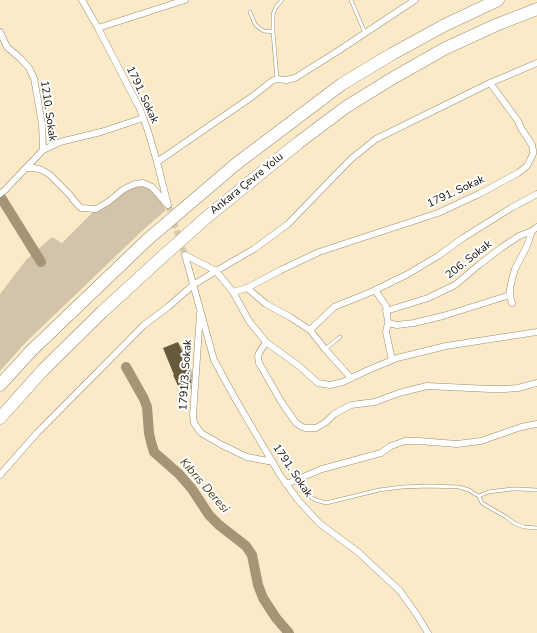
<!DOCTYPE html>
<meta charset="utf-8">
<style>
body{margin:0}
canvas{display:block;background:#faeac8}
</style>
<canvas width="537" height="633"></canvas>
<script>
const g = document.querySelector('canvas').getContext('2d');
g.lineJoin = 'round';
function fill(path, color) {
  g.fillStyle = color;
  g.fill(path, 'evenodd');
}
function poly(rows) {
  const path = new Path2D();
  for (const r of rows) {
    path.moveTo(r[0], r[1]);
    for (let i = 2; i < r.length; i += 2) path.lineTo(r[i], r[i + 1]);
  }
  return path;
}
function stroke(path, color, width, dash) {
  g.strokeStyle = color;
  g.lineWidth = width;
  g.lineCap = dash ? 'butt' : 'round';
  g.setLineDash(dash || []);
  g.stroke(path);
}
function write(font, color, halo, rows, align = 'center') {
  g.font = font + ' "Nunito Sans",sans-serif';
  g.lineWidth = 4;
  g.setLineDash([]);
  g.textBaseline = 'middle';
  g.strokeStyle = halo;
  g.fillStyle = color;
  for (const [text, x, y, turn = 0] of rows) {
    g.save();
    g.translate(x, y);
    g.rotate((+turn || 0) * Math.PI / 180);
    g.textAlign = isNaN(turn) ? turn : align;
    if (halo) g.strokeText(text, 0, 0);
    g.fillText(text, 0, 0);
    g.restore();
  }
}
fill(poly([
 [135,184,152,187,166,210,143,230,26,342,0,371,0,294,26,260,52,237,62,243,96,209]
]), '#d1c4aa');
fill(poly([
 [178,343,182,347,194,378,195,387,185,391,180,387]
]), '#0003');
stroke(poly([
 [0,196,41,262],
 [126,367,144,399,147,407,149,433,151,442,154,452,179,474,192,489,209,515,219,525,246,546,252,555,258,585,263,598,276,618,289,633]
]), '#a49577', 10);
fill(poly([
 [178,342,191,373,191,383,179,388,173,375,174,375,163,348]
]), '#67593c');
stroke(poly([
 [168,205,185,255]
]), '#d7c9aa', 6, [6, 3]);
const service = poly([
 [351,0,365,33],
 [250,12,255,24,259,28,264,31,273,32],
 [277,79,273,32,273,14,276,7,282,0],
 [325,349,340,337],
 [295,480,309,496,316,500,326,503,379,490,402,487,428,486,459,487,469,490,475,494,479,496,482,503,487,506,506,517,514,523,524,527,537,528],
 [479,496,488,492,512,489,519,489,536,490]
]);
const minor = poly([
 [82,0,98,28,140,109,148,131,157,162,168,205],
 [98,28,185,0],
 [0,32,7,47,21,59,29,68,34,78,42,124,43,150],
 [157,162,253,96,272,81,277,79,286,80,295,78,338,51,415,0],
 [26,168,34,168,42,170,49,174,69,194,76,203,81,208,96,209,108,202,124,189,135,184,143,183,152,187,167,204],
 [0,194,5,190,43,150,60,142,101,132,143,118],
 [185,255,214,360,236,400,280,475,298,500,319,523,358,552,400,591,417,615,428,633],
 [185,255,216,271,233,292,249,321,266,342,299,366,318,383,330,385,343,382,366,371,397,358,446,346,537,332],
 [247,288,266,304,290,317,310,330,325,349,351,378],
 [375,290,386,306,388,323,386,332,392,360],
 [233,292,247,288,281,270,319,252,438,213,481,193,518,173,527,166,533,154,533,150,532,145,521,128,518,121,490,83],
 [512,303,510,295,510,289,512,279,515,269,527,246,532,231],
 [386,311,428,298,455,285,480,264,501,248,519,236,532,231,537,227],
 [200,314,193,415,194,423,201,433,222,445,247,457,273,462],
 [388,323,397,325,414,323,443,316,510,295],
 [310,330,334,307,371,292,408,274,438,256,463,238,511,208,537,194],
 [266,342,259,353,258,357,259,363,282,403,296,423,302,427,306,428,316,428,326,422,334,414,351,405,375,402,399,393,427,386,490,389,505,389,518,388,537,383],
 [0,475,37,433,144,325,168,307,193,285,216,271,254,249,288,224,351,159,376,139,490,83,537,63],
 [286,484,322,469,381,453,391,446,405,441,419,441,457,444,481,441,521,427,537,424]
]);
const motorway = poly([
 [0,385,31,351,147,240,236,164,342,84,392,54,445,25,498,0],
 [0,418,43,370,102,312,161,258,207,217,298,143,346,107,393,78,444,49,496,25,537,9]
]);
stroke(service, '#9c8d6e', 4);
stroke(minor, '#9c8d6e', 7);
stroke(motorway, '#9c8d6e', 13);
stroke(service, '#fff', 3);
stroke(minor, '#fff', 6);
stroke(motorway, '#fff', 12);
write('11px', '#130d03', '#fff', [
 ["1791. Sokak",142,95,65],
 ["1210. Sokak",48,111,82],
 ["Ankara Çevre Yolu",247,184,-39],
 ["1791. Sokak",456,192,-25],
 ["206. Sokak",469,260,-38],
 ["1791/3. Sokak",186,375,-86],
 ["1791. Sokak",292,471,56]
]);
write('italic 12px', '#493810', '#fff', [
 ["Kıbrıs Deresi",204,486,49]
]);
</script>
